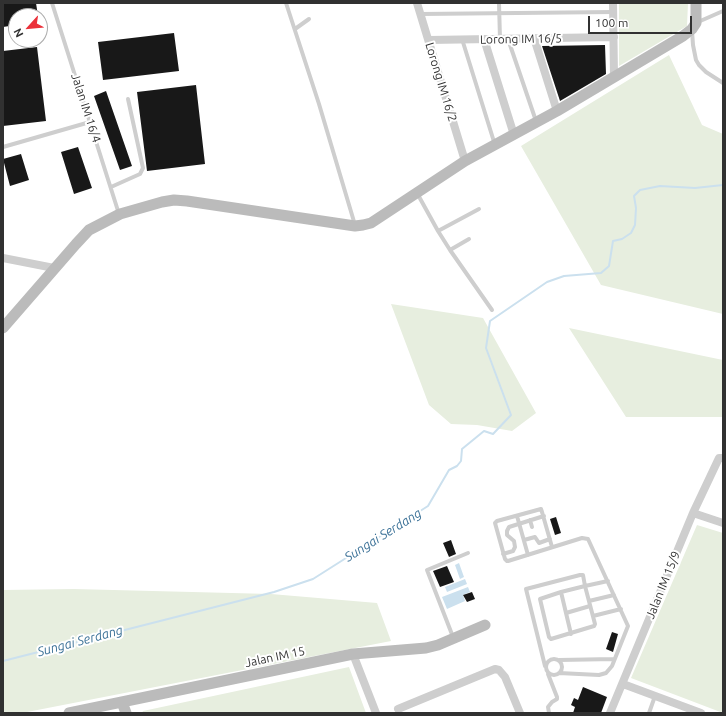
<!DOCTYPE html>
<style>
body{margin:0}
#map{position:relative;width:726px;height:716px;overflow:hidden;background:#fff;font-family:Ubuntu,sans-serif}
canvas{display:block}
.frame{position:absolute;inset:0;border:4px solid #313131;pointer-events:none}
.north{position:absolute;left:8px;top:8px;width:40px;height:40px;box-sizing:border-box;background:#fff;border:1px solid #adadad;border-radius:50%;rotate:243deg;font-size:11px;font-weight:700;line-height:16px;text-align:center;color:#313131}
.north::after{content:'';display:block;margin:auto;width:14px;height:18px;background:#eb313a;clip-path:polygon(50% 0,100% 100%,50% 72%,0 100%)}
.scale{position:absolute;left:588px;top:16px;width:104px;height:18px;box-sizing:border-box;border:2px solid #313131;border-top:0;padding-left:5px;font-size:12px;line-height:14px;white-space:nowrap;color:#313131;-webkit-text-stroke:3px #fff;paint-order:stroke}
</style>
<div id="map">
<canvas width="726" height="716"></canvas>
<div class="frame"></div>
<div class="north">N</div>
<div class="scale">100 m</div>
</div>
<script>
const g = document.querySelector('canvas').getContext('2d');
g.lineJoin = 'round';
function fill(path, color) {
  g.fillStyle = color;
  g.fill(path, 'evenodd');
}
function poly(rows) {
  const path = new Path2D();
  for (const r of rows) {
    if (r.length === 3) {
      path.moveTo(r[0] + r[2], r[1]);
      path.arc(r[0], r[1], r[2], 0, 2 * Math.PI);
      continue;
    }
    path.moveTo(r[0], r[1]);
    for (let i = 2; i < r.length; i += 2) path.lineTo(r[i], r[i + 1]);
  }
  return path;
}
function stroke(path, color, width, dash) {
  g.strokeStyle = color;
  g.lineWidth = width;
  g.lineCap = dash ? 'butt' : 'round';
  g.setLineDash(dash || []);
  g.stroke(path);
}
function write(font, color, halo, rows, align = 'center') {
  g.font = font + ' Ubuntu,sans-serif';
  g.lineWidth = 4;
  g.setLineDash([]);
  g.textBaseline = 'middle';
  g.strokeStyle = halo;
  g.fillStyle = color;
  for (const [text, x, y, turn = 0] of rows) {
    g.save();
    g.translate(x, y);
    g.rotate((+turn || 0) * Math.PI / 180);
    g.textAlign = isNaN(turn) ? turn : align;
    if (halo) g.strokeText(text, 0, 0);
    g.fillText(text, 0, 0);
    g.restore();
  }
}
fill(poly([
 [619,3,688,3,687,26,619,66],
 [669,55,702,125,723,134,723,314,601,285,521,146],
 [391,304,483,318,536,413,512,431,477,425,451,424,429,405],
 [569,328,723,360,723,417,626,417],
 [697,525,723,533,723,713,631,678],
 [74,589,271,594,377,603,391,641,22,713,3,713,3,590],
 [349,667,366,713,142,713,143,711]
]), '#e7eedf');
fill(poly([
 [459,563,464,577,460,579,455,565],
 [465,579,467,584,447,592,445,587],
 [468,587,470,592,463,595,465,601,447,609,442,597]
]), '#cbe0ee');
stroke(poly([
 [3,661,274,592,313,579,428,506,449,470,457,466,461,461,462,449,484,431,493,434,511,415,486,348,490,321,547,282,564,276,601,273,609,266,613,241,622,239,631,233,635,225,636,208,634,196,640,190,660,186,695,188,723,185]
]), '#cbe0ee', 2);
fill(poly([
 [3,3,36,3,38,16,16,16,16,25,3,27],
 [174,33,179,71,103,80,98,42],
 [605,45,606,74,560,101,542,46],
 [37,47,46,121,3,126,3,51],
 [196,85,205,164,147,171,137,92],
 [106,91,132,166,120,170,94,96],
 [78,147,92,188,74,194,61,152],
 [21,154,29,180,10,186,3,159],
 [556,517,561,533,555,535,550,519],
 [451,540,456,554,449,557,443,543],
 [447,566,454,582,440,587,433,571],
 [472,592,475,599,467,602,463,595],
 [612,632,618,634,613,652,606,649],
 [583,687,607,697,601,713,573,713,575,707,571,705,574,698,578,700]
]), '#181818');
stroke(poly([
 [52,3,119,214],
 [286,3,319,104,355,225],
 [499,3,500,39],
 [421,14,613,12],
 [698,22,723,11],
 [295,29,309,19],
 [692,31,693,45,696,60,699,65,706,72,723,83],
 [462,39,495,145],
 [508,39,536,121],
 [3,147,90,122],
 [111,187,140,174,143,168,128,99],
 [417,193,438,231,450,250,492,310],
 [438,231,479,209],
 [450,250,469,239],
 [517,516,528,555],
 [530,520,532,527],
 [524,540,535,537,539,543,550,539],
 [552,547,542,512,541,509,497,521,495,523,505,559,507,561,508,561,582,538,588,539,628,626,612,666,606,673,599,675,559,673],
 [503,554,513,551,515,547,514,541,507,535,507,531,509,527,544,516],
 [561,592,571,634],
 [589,601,614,595],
 [566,613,590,606],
 [593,616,621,609],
 [453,637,427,570,468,553],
 [554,667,8],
 [559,660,614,659],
 [545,666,526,589,580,575,583,575,585,586,595,624,594,626,551,639,549,637,540,599,561,592,585,586,608,581],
 [548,674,557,697,557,699,552,702,548,707,549,713],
 [649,713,655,696]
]), '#cecece', 4);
stroke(poly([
 [417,3,465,161],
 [613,3,614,77],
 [534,38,557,111],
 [484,39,514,135],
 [429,40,614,37],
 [3,258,54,268],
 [693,513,723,523],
 [353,654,376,713],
 [623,684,701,713],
 [398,709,495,669,499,670,505,677,520,713],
 [610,713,693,513,719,458,723,458]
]), '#cecece', 8);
stroke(poly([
 [3,328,76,244,89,230,120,214,162,202,174,200,187,201,355,226,363,225,371,223,465,161,557,111,683,36,692,29,696,23,696,3],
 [122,702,126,713],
 [69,713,353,654,426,648,438,645,485,625]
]), '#bbb', 11);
write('12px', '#313131', '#fff', [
 ["Lorong IM 16/5",521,39,-1],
 ["Lorong IM 16/2",441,82,73],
 ["Jalan IM 16/4",86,108,72],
 ["Jalan IM 15/9",663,585,-68],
 ["Jalan IM 15",275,657,-12]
]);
write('italic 13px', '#3b7197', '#fff', [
 ["Sungai Serdang",383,535,-32],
 ["Sungai Serdang",80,641,-15]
]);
</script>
